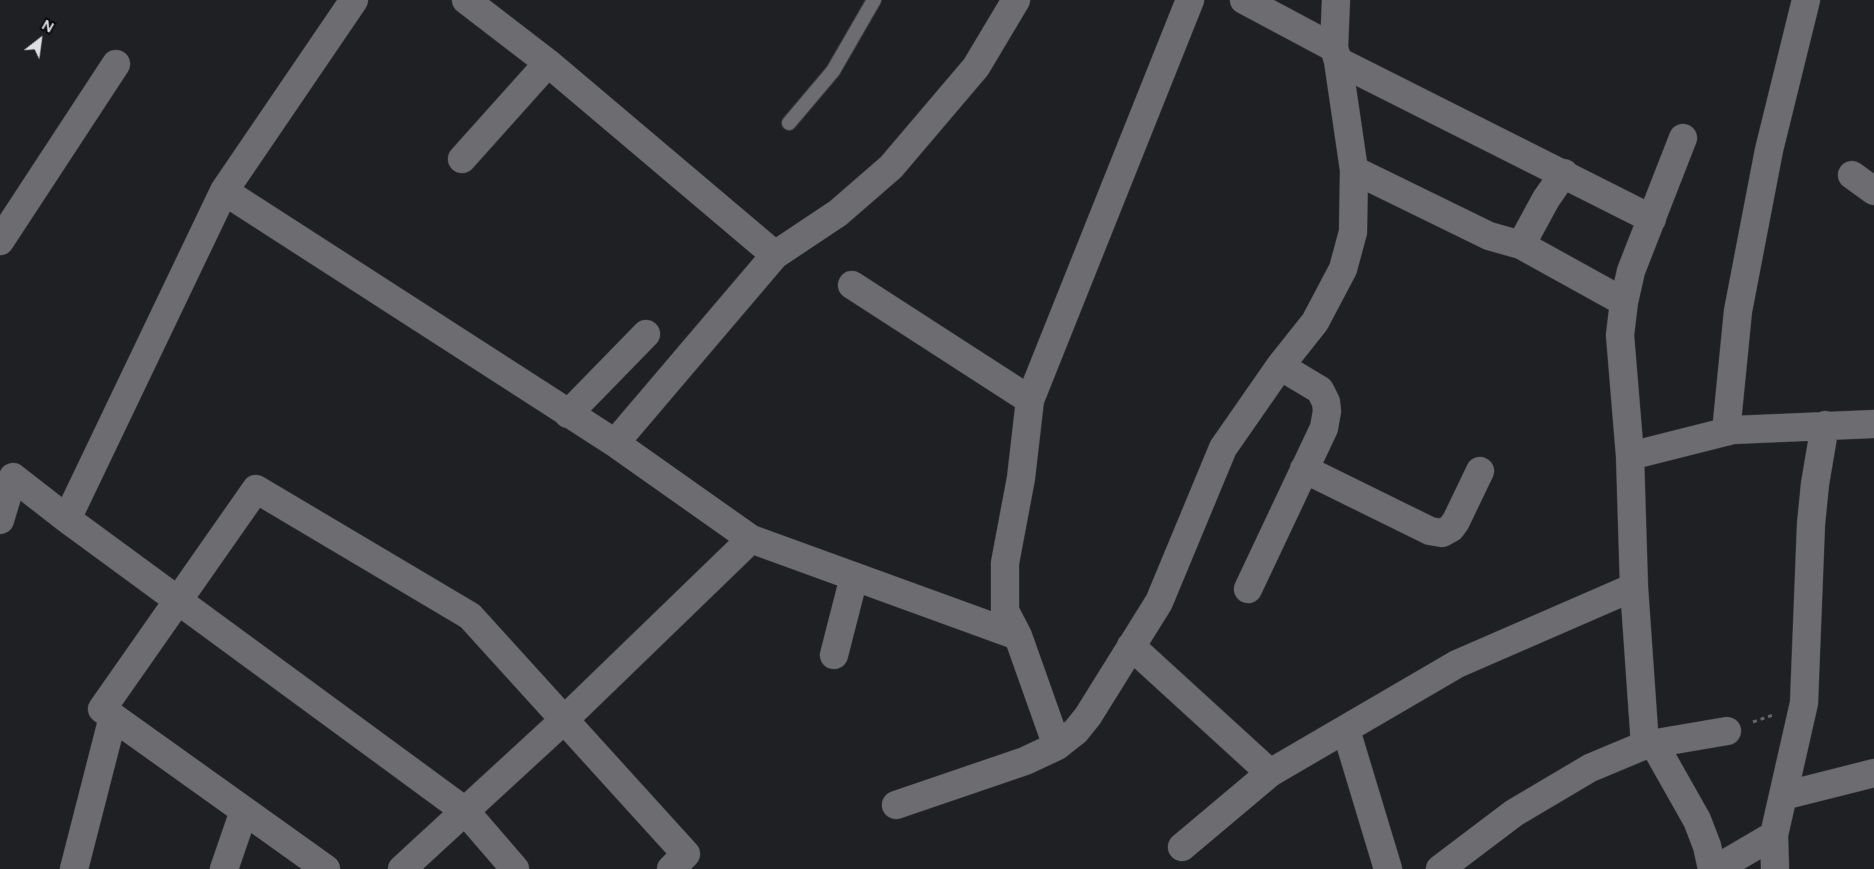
<!DOCTYPE html>
<style>
body{margin:0}
#map{position:relative;width:1874px;height:869px;overflow:hidden;background:#1f2024;font-family:Figtree,sans-serif}
canvas{display:block}
.north{position:absolute;left:15px;top:15px;width:50px;height:50px;-webkit-text-stroke:4px #090a0b;paint-order:stroke;rotate:30deg;font-size:14px;font-weight:700;line-height:20px;text-align:center;color:#dfdfe2}
.north::after{content:'';display:block;margin:auto;width:18px;height:22px;background:#dfdfe2;clip-path:polygon(50% 0,100% 100%,50% 72%,0 100%)}
</style>
<div id="map">
<canvas width="1874" height="869"></canvas>
<div class="north">N</div>
</div>
<script>
const g = document.querySelector('canvas').getContext('2d');
g.lineJoin = 'round';
function poly(rows) {
  const path = new Path2D();
  for (const r of rows) {
    path.moveTo(r[0], r[1]);
    for (let i = 2; i < r.length; i += 2) path.lineTo(r[i], r[i + 1]);
  }
  return path;
}
function stroke(path, color, width, dash) {
  g.strokeStyle = color;
  g.lineWidth = width;
  g.lineCap = dash ? 'butt' : 'round';
  g.setLineDash(dash || []);
  g.stroke(path);
}
const lane = poly([
 [789,123,833,71,874,0]
]);
const street = poly([
 [466,0,548,63,775,255],
 [1244,0,1334,48,1338,61,1652,219],
 [1334,48,1336,0],
 [462,159,548,63],
 [1354,170,1489,236,1521,245,1546,199,1564,173],
 [1852,175,1874,191],
 [224,191,615,443,751,539,1018,636,1057,746,1076,731,1088,716,1159,602,1223,448,1280,366,1315,322,1343,269,1353,232,1354,170,1338,61],
 [0,241,116,64],
 [1521,245,1624,302],
 [852,285,1030,400],
 [568,414,646,334],
 [1726,432,1738,311,1769,150,1806,0],
 [615,443,775,255,838,213,891,167,976,67,1016,0],
 [1630,456,1733,430,1874,424],
 [1304,469,1430,531,1442,533,1451,528,1456,521,1480,471],
 [67,519,465,811,515,869],
 [0,520,13,477,67,519,224,191,354,0],
 [1248,589,1324,428,1327,411,1326,402,1320,390,1280,366],
 [1018,636,1005,611,1005,563,1021,478,1030,400,1190,0],
 [1131,646,1270,773],
 [834,655,854,577],
 [1346,730,1388,869],
 [1654,744,1697,820,1707,846,1712,869],
 [1645,745,1634,587,1630,456,1620,335,1624,302,1631,271,1683,138],
 [1783,796,1874,773],
 [896,805,1025,761,1057,746],
 [1182,847,1270,773,1457,664,1634,587],
 [74,869,113,717],
 [224,869,244,811],
 [326,869,102,709,256,489,470,616,686,854,671,869],
 [402,869,565,719,751,539],
 [1440,869,1514,813,1590,768,1645,745,1727,731],
 [1716,869,1774,835],
 [1775,869,1774,835,1804,703,1811,524,1815,484,1825,425]
]);
stroke(lane, '#3c3d40', 16);
stroke(street, '#3c3d40', 29);
stroke(poly([
 [1753,722,1773,715]
]), '#646569', 3, [4, 4]);
stroke(lane, '#6c6c71', 14);
stroke(street, '#6c6c71', 28);
</script>
